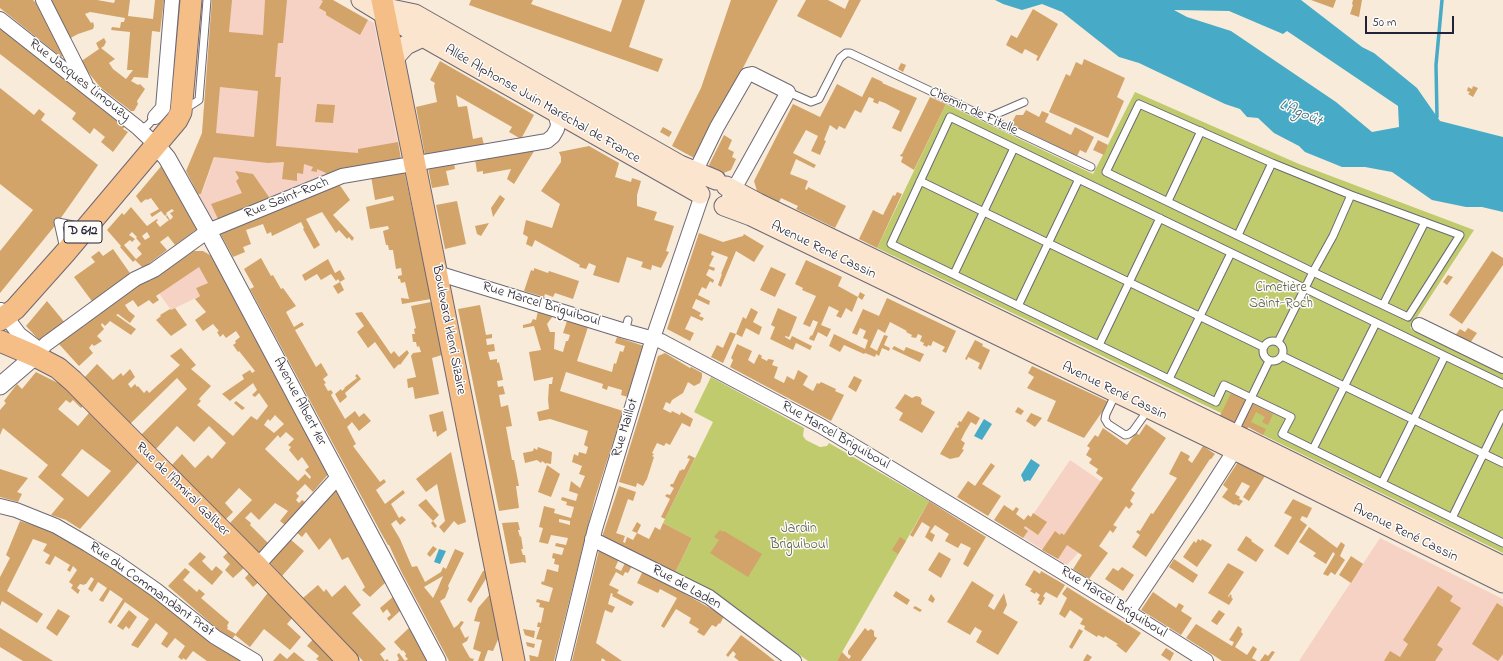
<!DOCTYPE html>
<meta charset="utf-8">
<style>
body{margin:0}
#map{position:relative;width:1503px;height:661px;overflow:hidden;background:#f9ebda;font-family:"Indie Flower",sans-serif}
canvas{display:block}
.scale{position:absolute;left:1365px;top:16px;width:89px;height:18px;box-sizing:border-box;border:2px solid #22223b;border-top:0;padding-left:5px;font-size:12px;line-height:14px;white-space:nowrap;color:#22223b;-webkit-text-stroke:3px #fdfcf7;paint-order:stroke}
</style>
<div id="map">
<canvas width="1503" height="661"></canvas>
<div class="scale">50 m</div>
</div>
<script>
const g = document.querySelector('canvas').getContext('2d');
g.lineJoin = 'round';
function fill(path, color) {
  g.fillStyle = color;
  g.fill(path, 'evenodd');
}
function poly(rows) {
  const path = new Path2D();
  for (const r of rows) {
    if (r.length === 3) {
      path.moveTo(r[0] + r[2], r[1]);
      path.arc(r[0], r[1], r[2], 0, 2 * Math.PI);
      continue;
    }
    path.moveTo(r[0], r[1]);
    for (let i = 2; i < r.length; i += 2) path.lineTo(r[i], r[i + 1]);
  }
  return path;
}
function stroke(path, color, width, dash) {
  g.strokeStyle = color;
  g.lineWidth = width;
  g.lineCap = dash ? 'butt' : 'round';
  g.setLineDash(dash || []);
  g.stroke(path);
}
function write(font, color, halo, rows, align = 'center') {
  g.font = font + ' "Indie Flower",sans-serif';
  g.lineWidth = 3;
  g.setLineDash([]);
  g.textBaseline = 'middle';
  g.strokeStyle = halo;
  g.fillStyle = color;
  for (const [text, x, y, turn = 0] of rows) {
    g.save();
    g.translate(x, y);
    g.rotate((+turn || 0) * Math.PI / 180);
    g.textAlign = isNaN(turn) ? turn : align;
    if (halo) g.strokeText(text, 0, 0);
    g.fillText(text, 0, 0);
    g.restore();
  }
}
fill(poly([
 [212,0,333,0,374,23,401,159,259,204,213,221,198,194,202,193,214,158,216,135,202,133],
 [194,251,206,252,213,257,221,273,208,283,196,288,200,296,171,310,150,281],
 [1070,460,1130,501,1090,560,1078,553,1067,565,1019,535],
 [1380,538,1503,599,1503,661,1299,661]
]), '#f6d2c4');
fill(poly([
 [1135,92,1299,164,1474,230,1410,328,1503,373,1503,553,1263,435,1248,427,1247,429,1220,416,1221,413,877,248,946,104,1093,174],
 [711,377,804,428,803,436,806,440,820,447,827,446,829,443,929,501,837,661,808,661,731,605,718,597,717,593,675,573,692,538,663,523,713,422,694,412]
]), '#bfcb6c');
fill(poly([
 [995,0,1301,0,1362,47,1374,53,1417,88,1440,121,1503,137,1503,212,1482,207,1466,207,1432,200,1392,172,1365,167,1342,167,1305,152,1299,146,1274,133,1258,118,1247,117,1240,109,1225,104,1139,63,1119,57,1062,12,1042,4,1022,10,1003,4],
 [1174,10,1229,11,1283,34,1287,31,1398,106,1399,127,1372,132,1336,102,1231,31,1187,17],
 [984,419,992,424,982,440,974,436],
 [1031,459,1040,465,1030,481,1028,480,1024,482,1021,475],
 [439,549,446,551,440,564,434,562]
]), '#47abc7');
stroke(poly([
 [1437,117,1436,65,1442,0]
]), '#47abc7', 3.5);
fill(poly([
 [0,0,33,0,40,7,64,55,61,57,0,8],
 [50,0,97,0,114,3,115,0,130,0,128,16,153,19,155,0,164,0,160,32,152,31,148,78,134,77,131,81,138,85,140,84,145,89,137,101,138,104,134,111,131,111,100,87,80,62,99,49,96,43,104,38,106,42,104,46,101,48,115,59,109,63,113,69,126,79,133,70,127,70,130,32,111,30,112,27,120,28,121,22,124,22,125,18,90,12,85,14,91,23,93,22,94,26,93,29,78,34,67,40],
 [212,0,232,0,229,32,263,35,265,0,287,0,283,43,278,43,275,77,281,77,276,146,358,153,358,149,398,142,401,159,357,167,325,177,326,173,317,169,317,172,311,171,313,167,304,164,303,174,297,173,297,181,282,179,284,162,268,163,214,157,201,194,198,194,186,171,202,133],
 [220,87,258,91,254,137,216,133],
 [321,0,333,0,368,20,360,35,326,15,326,12,319,8,323,1],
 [471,0,533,0,531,4,611,32,622,0,645,0,629,47,663,59,658,72,469,5],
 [731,0,778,0,696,159,672,146,701,88],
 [806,0,828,0,845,9,849,0,861,0,841,38,797,16],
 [1311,0,1336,0,1333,8],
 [1353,0,1362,0,1359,17,1350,14,1353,5,1352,4],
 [1033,9,1058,24,1038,61,1036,60,1038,56,1025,49,1022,54,1006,45,1011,35,1017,38],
 [0,28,125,126,123,129,128,132,113,152,101,142,105,137,94,128,90,134,72,119,76,113,0,54],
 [1084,59,1125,78,1117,97,1124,101,1108,138,1049,112,1066,74,1070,76,1076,62,1082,65],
 [440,61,534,115,521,139,509,132,512,127,456,95,458,107,467,106,473,139,482,137,484,145,425,155,416,107,437,102,434,86,435,83,430,80],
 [901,63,906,65,903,72,898,69],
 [872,77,883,82,882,83,917,98,901,132,892,128,900,111,885,103,879,101,878,104,873,102,874,99,869,97,861,113,855,110,845,129,839,126,837,130,830,125,824,140,826,141,820,155,811,151,818,136,806,130,793,153,816,165,814,168,796,159,790,174,808,181,805,189,807,190,808,187,846,206,835,228,796,209,798,206,781,198,779,202,757,191,754,181,793,104,820,117,837,84,862,97],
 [1473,86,1478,88,1473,97,1468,94,1470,92,1467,91,1468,87,1472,89],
 [0,88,34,115,39,109,45,114,41,120,98,165,58,222,0,293,0,251,33,210,0,184],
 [930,97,946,104,914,170,901,162,903,157,900,156,901,154,902,154],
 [317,104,335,105,333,123,315,122],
 [1026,110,1039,117,1042,111,1049,114,1045,122,1071,135,1075,127,1094,137,1086,153,1080,150,1077,156,1011,124,1016,115,1023,115],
 [663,127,672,132,669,137,660,132],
 [724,135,732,140,728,149,734,152,732,157,736,159,731,170,721,174,710,168,709,165],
 [1098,140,1108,145,1104,155,1093,150],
 [589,146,619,163,615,177,631,182,632,178,641,181,637,195,637,206,657,212,654,220,674,226,666,251,669,252,661,268,652,265,651,270,641,267,643,262,627,257,619,283,593,275,596,266,589,263,586,269,579,267,580,265,535,240,532,247,526,244,528,237,523,234,526,220,552,228,560,204,541,191,561,162,561,157,559,152],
 [536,148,514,184,507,179,511,169,483,174,483,171,477,172,475,159],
 [454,162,455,169,446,171,449,185,432,188,428,167],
 [163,164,197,229,175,245,168,236,160,242,167,250,143,268,135,260,142,254,137,248,141,244,136,238,137,237,132,232,129,235,135,239,132,242,130,240,124,245,136,259,133,262,120,247,121,246,107,230,122,213,124,215,131,207,147,226,157,219,158,220,156,222,160,227,169,220,166,217,167,215,170,220,173,217,170,213,174,211,172,209,166,213,167,214,165,216,161,211,152,217,150,214,159,209,151,198,147,200,146,199,141,203,136,196],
 [147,232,150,237,145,240,142,236],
 [404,170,431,299,402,304,401,298,409,299,405,282,401,283,400,279,398,279,398,276,402,275,401,268,396,269,393,250,389,250,388,245,386,245,383,231,389,229,388,226,370,229,366,207,394,200,393,196,375,200,371,176],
 [235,171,253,174,271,200,218,219,211,204,242,193,236,181,239,178],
 [339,184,350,200,333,215,354,238,352,241,349,237,347,239,339,230,336,233,322,212,306,219,320,245,314,249,303,229,304,228,301,222,272,236,271,232,267,234,263,224,246,230,251,244,243,247,245,252,233,257,220,233],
 [897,192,902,194,877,248,859,239,873,210,883,215,893,195,895,196],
 [500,195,505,199,493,217,491,208],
 [457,201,466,244,445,249,436,205],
 [489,223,481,236,477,234,475,226],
 [699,233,723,242,743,236,744,234,764,246,754,262,736,251,721,287,718,285,722,274,721,274,728,257,712,251,711,255,714,256,709,266,715,268,714,271,709,269,706,275,714,280,713,283,710,281,706,289,702,287,698,295,710,301,709,305,696,299,692,308,701,313,699,316,704,318,702,321,691,316,685,329,694,333,690,341,667,329],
 [113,249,132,276,94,304,74,277,95,262,91,257,99,251,103,256],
 [194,251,203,251,213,257,329,473,313,492,305,484,296,493,299,496,296,500,299,503,302,500,305,502,285,525,280,521,288,511,275,503,259,520,251,512,245,518,251,523,250,525,269,544,259,556,228,525,252,500,239,488,225,503,233,512,224,521,171,466,182,454,195,468,208,455,212,459,226,443,209,426,194,442,177,426,155,450,141,435,187,389,177,378,130,424,84,378,97,364,113,380,121,373,123,376,130,369,135,377,128,384,131,388,135,384,137,387,138,386,144,393,147,390,149,393,180,365,170,356,181,348,196,365,191,369,211,386,199,399,201,401,197,405,233,436,251,416,257,420,268,406,259,393,255,397,252,395,257,390,253,383,230,401,222,394,244,379,242,375,250,370,252,373,255,371,239,351,238,352,233,345,236,343,235,341,240,337,236,331,226,338,223,334,220,337,217,332,219,331,213,324,203,331,195,320,206,312,195,299,200,296,196,288,208,283,199,267,156,296,159,300,153,304,149,300,138,307,133,300,125,305,129,311,135,316,130,323,118,314,116,315,136,329,131,335,110,321,105,326,102,323,101,325,104,329,97,336,102,341,94,346,92,344,89,348,93,353,79,366,58,343,67,335,148,278,150,281],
 [275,415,284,424,274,433,264,425,268,419,270,421],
 [286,432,294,439,288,445,291,447,289,450,298,461,302,457,309,467,305,470,311,477,310,479,305,474,298,481,265,449,278,435,280,438],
 [1492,251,1503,258,1503,265,1462,324,1449,315],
 [261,258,271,276,273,275,281,289,283,288,296,306,286,312,294,327,302,322,304,325,295,330,316,367,321,363,328,375,323,379,326,383,324,384,328,391,331,390,333,393,331,395,345,419,355,411,359,417,364,413,371,421,359,431,352,422,347,427,356,444,353,446,380,482,384,479,386,482,376,490,385,504,403,490,405,493,391,504,399,518,402,516,406,520,400,525,396,520,391,524,400,539,412,567,417,566,425,582,441,572,443,567,446,569,455,549,464,553,448,586,449,588,445,598,440,601,454,628,458,625,461,621,464,622,460,628,465,638,469,636,467,641,462,644,470,658,474,659,473,661,449,661,401,571,389,545,388,545,380,531,250,289,254,287,244,269],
 [443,576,438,588,433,598,424,587],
 [328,259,335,273,340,270,345,279,340,282,338,279,336,281,331,274,321,280,317,274,305,281,302,275],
 [806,260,842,277,838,286,858,297,852,312,846,308,841,318,836,316,839,311,829,306,821,325,831,329,827,337,818,332,814,341,809,339,811,335,812,336,818,322,813,320,810,327,803,324,816,296,802,290,803,288,795,284],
 [771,267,786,274,775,297,760,290],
 [534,268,548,273,549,271,579,281,573,299,555,293,553,297,545,294,544,297,524,291,531,270,534,271],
 [1448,275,1453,277,1447,285,1443,282],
 [340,282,344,290,338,294,333,286],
 [860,292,865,295,862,300,858,297],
 [887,298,956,331,946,353,942,351,945,347,933,341,931,346,928,345,927,347,923,345,924,343,920,341,922,336,918,334,916,338,911,337,912,335,906,332,907,331,890,322,885,333,878,329,870,347,877,351,884,335,888,336,884,345,890,348,889,351,882,348,879,356,876,354,875,357,865,353,864,354,844,345,840,352,829,346,834,334,865,349,868,340,863,338,866,331,860,328,857,335,852,333,863,309,879,316],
 [47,301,66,324,41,342,26,326],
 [431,302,442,355,432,358,439,394,415,399,413,387,408,388,407,379,416,377,411,356,413,353,421,352,419,346,417,347,416,342,413,342,412,334,415,334,414,329,416,328,411,306],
 [480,305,486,335,492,334,492,338,486,339,487,345,494,344,495,351,488,352,490,360,497,359,497,363,499,362,503,380,497,381,498,387,503,386,505,394,499,395,501,407,508,405,512,426,506,427,512,460,514,460,519,486,516,486,519,508,499,511,458,309],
 [175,308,187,325,171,336,156,320,161,316,160,315,170,309,171,310],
 [751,308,758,312,753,322,762,327,759,335,746,328,742,337,736,334,743,317,746,319],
 [778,308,797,317,789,337,785,336,785,337,790,340,792,336,812,346,810,350,796,343,793,350,770,339,775,327,771,325],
 [538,311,553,316,547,324,550,332,555,332,554,349,563,352,566,341,568,341,570,335,563,333,567,321,588,327,577,361,612,372,614,363,616,364,620,351,623,352,625,346,615,343,617,337,644,346,628,397,621,395,622,390,608,386,607,390,602,388,603,384,566,372,560,391,623,411,595,498,554,661,530,661,529,655,538,657,542,640,536,639,540,627,537,627,538,622,541,623,544,608,539,607,540,603,536,602,537,599,549,602,553,588,541,584,542,581,544,582,547,569,558,572,559,565,554,564,555,559,552,558,553,553,562,555,564,548,555,546,556,543,566,545,568,538,551,535,548,544,539,542,543,528,539,527,544,506,555,509,554,513,571,518,574,507,566,505,567,502,561,500,562,497,576,501,578,494,569,491,571,481,580,488,585,476,579,474,582,466,572,462,574,454,578,456,579,452,586,454,588,447,584,445,588,431,550,419,539,421,537,412,549,409,548,400,549,384,552,384,553,377,534,381,529,352,541,350,534,326,523,328,523,325,531,323,533,319,536,320],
 [559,519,570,521,570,525,559,522],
 [362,312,391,354,394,351,399,357,407,350,409,353,400,365,399,364,394,369,375,342,368,348,357,332,364,326,355,313],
 [1468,328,1477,333,1470,343,1454,337,1460,329,1465,332],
 [730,332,736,334,723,363,711,357,717,345,723,348],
 [975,340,983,344,982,346,990,350,981,370,978,368,980,363,968,357,967,360,965,359],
 [737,344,752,351,748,360,754,364,759,354,762,356,761,358,767,361,768,359,774,360,772,365,778,367,774,378,784,383,787,376,794,380,798,370,808,376,803,385,813,391,817,383,819,384,821,382,836,389,835,391,844,395,831,421,730,367,733,360,731,358],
 [894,346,904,351,906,347,924,354,920,362,892,349],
 [665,353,690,368,691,367,702,373,702,377,700,383,694,386,688,382,683,393,672,400,670,404,666,402,663,409,671,413,672,411,680,415,681,412,693,419,690,427,682,423,670,445,666,443,664,446,657,443,652,453,654,454,652,456,654,457,647,479,643,486,637,483,636,487,619,482,658,356],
 [1032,366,1109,402,1084,438,1047,421,1056,401,1027,388,1034,377,1028,373],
 [36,372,74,391,142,458,80,529,66,520,51,515,64,499,38,477,48,465,3,428,0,435,0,410,6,403,4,401,17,384,22,389],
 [66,400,70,403,73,400,81,408,83,406,89,413,78,426,58,409],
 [82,449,111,471,88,497,61,475],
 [357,374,361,379,345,393,347,397,340,403,335,394,341,389,342,391,345,388,344,388,357,378,355,376],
 [854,376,862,380,856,392,848,387],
 [1231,393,1273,414,1268,425,1262,422,1265,417,1256,412,1251,422,1266,429,1263,435,1248,427,1247,429,1220,416],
 [905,394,912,398,916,396,920,397,922,400,921,404,935,412,922,433,899,420,903,413,895,408],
 [236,401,245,408,242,410,234,403],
 [1018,407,1024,411,1021,415,1015,412],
 [443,411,447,430,437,437,436,431,433,432,429,415],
 [968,411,980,418,976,425,971,422,965,432,961,440,965,443,962,449,964,450,959,457,950,459,940,454,956,427,958,428,959,426,957,425,959,421,961,422],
 [1031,413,1042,418,1035,427,1026,421],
 [1146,424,1166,438,1131,490,1135,493,1130,501,1133,504,1129,509,1126,506,1113,525,1117,527,1113,533,1110,530,1099,546,1108,553,1089,579,1073,569,1082,555,1067,545,1058,559,1042,550,1055,531,1060,535,1061,533,1064,535,1103,478,1096,473,1098,469,1089,463,1092,459,1086,455,1090,448,1087,446,1095,435,1098,437,1103,428,1127,445,1136,433,1139,435],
 [1203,446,1215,454,1211,459,1210,459,1146,557,1132,547,1140,535,1136,532,1138,530,1140,531,1151,513,1153,514,1177,478,1169,474,1181,451,1190,456,1188,460,1192,463],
 [538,447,552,452,551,464,546,463,546,464,542,461,541,463,537,460,525,463,523,453,533,451,534,448,537,450],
 [451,452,466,522,458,525,454,521,444,533,439,527,445,521,437,484,426,492,416,479],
 [689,455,695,458,665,519,661,517,670,499,665,496,667,494,670,495,674,488,670,486,671,484,673,484,680,470,681,471,682,469,684,470,690,459,687,458],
 [1238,462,1265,476,1249,501,1243,497,1250,486,1242,482,1235,494,1240,497,1239,499,1243,501,1239,506,1235,504,1234,505,1222,497,1228,489,1223,485],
 [991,463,995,466,982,484,1001,496,988,516,957,497,968,481,975,486],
 [547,465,560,474,551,497,538,492],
 [0,469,28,478,17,492,22,494,18,502,0,497],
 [619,486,636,492,633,501,628,499,617,531,616,533,625,536,623,542,625,543,627,537,633,540,637,533,632,531,637,522,641,525,637,533,649,539,655,527,660,530,663,523,692,538,675,573,602,537],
 [334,490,338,492,386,582,370,597,362,590,365,587,348,557,342,560,330,538,319,550,306,532,302,537,296,532],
 [426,499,439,515,433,521,437,526,435,528,431,523,433,521,418,505],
 [1293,499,1312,508,1307,518,1302,516,1300,520,1307,525,1288,555,1274,546,1292,517,1284,513],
 [929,501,986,537,968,567,963,564,971,548,961,543,958,548,945,541,949,534,935,525,930,532,935,535,932,542,925,537,930,527,922,522,913,537,910,535],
 [1004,505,1013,511,1016,507,1019,509,1016,514,1024,520,1028,515,1031,517,1033,513,1047,522,1038,535,1025,526,1024,528,1028,531,1023,538,994,520],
 [20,521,54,531,77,542,248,661,207,661,193,651,186,660,183,658,182,660,178,657,185,646,175,638,167,648,161,644,168,633,156,623,138,648,131,645,149,619,125,602,111,624,108,622,123,599,110,590,103,602,99,600,107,588,98,582,92,592,88,589,94,579,91,577,86,584,85,584,84,585,80,584,77,588,80,590,78,594,71,588,73,585,69,582,77,570,73,566,70,572,67,570,70,565,55,556,50,565,45,563,50,555,43,551,47,544,33,539,7,591,43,614,37,623,2,601,0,606,0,577,10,558,6,555],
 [518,522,520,530,518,530,520,537,521,536,523,549,521,549,523,555,525,555,526,563,523,562,510,564,502,523],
 [1309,527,1337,548,1341,542,1345,545,1340,556,1345,560,1335,575,1331,572,1328,576,1323,574,1335,554,1333,552,1326,564,1313,556,1316,553,1299,542],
 [720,530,723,532,724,531,762,554,748,577,710,553,719,540,714,537],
 [1246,536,1252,540,1251,541,1264,550,1256,562,1237,550],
 [900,537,906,541,898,554,892,550],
 [290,539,304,551,282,576,270,563],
 [1198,539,1201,541,1202,539,1212,545,1197,567,1183,557,1194,541,1196,543],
 [433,546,437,549,430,557,427,554],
 [230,550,246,566,233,578,225,570,230,564,223,557],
 [599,550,619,559,615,568,621,571,625,563,632,566,628,573,625,572,623,576,616,572,609,585,619,590,617,593,634,602,631,606,612,596,613,594,611,593,608,604,615,607,612,613,605,610,596,643,622,661,606,661,602,658,601,661,572,661],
 [200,552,206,557,202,561,212,571,216,566,223,572,212,585,188,564],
 [939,552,951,559,941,578,928,570],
 [1351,556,1363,564,1351,583,1339,575],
 [1174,559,1198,575,1193,583,1169,567],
 [1228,563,1244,572,1228,596,1229,597,1230,594,1232,596,1231,597,1233,599,1229,605,1208,593],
 [1122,567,1134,575,1123,591,1105,579,1113,568,1118,571],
 [185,568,190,572,183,580,197,592,199,589,205,594,201,598,229,622,227,626,228,627,227,629,236,634,232,639,222,633,168,586],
 [1034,570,1040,574,1041,571,1065,585,1057,598,1046,592,1043,596,1045,598,1041,605,1038,604,1040,602,1037,600,1040,595,1036,592,1035,594,1030,591,1032,589,1025,585],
 [251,571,260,581,253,587,245,578],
 [483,571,486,571,487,577,471,603,467,600],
 [643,571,664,582,724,616,720,624,719,623,716,627,712,625,704,636,697,632,699,629,689,623,691,618,676,609,664,628,661,626,677,598,660,589,658,593,637,583],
 [972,581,994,595,988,606,994,610,1004,593,1007,605,1003,613,1018,622,998,655,976,642,982,631,975,627,970,635,947,622],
 [318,585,324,592,326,589,332,597,345,585,361,605,352,613,386,649,380,654,385,661,387,659,389,661,363,661,303,598],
 [1438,586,1453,596,1450,601,1461,608,1437,645,1443,649,1435,661,1384,661,1390,651,1400,657,1408,644,1403,640],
 [1067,587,1141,633,1126,653,1116,645,1118,644,1105,636,1104,638,1098,635,1097,637,1084,629,1085,626,1080,624,1083,619,1070,610,1065,618,1059,614,1067,598,1062,594],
 [270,590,294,616,287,624,301,637,290,650,264,629,250,647,235,635],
 [896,591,910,600,907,605,893,596],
 [1153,592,1176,608,1179,603,1184,606,1181,611,1192,618,1181,635,1141,610],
 [491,593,500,635,493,651,488,650,484,661,478,661,481,652,473,649,480,622,474,621,478,608],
 [931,594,935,599,933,603,928,600],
 [394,596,401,610,389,621,387,618,391,615,387,609,383,613,380,608],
 [1497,603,1503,607,1503,654,1498,661,1472,644],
 [915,606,922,610,920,612,913,608],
 [58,609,70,616,57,636,46,628],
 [129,610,137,617,129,629,126,626,123,630,117,626],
 [1219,610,1225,614,1217,625,1211,621],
 [1196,624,1232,646,1234,642,1229,640,1238,626,1242,629,1241,632,1243,634,1235,647,1247,655,1253,646,1257,649,1252,658,1257,661,1222,661,1213,655,1186,638],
 [410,627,428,661,405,661,408,659,405,656,406,654,403,650,402,651,394,642],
 [0,628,53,661,23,661,0,647],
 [865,628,868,631,871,629,874,631,874,636,877,638,861,661,837,661,842,652,849,659,851,656,848,654,848,651],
 [523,629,535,631,534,638,525,635],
 [1079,629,1083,631,1072,649,1069,647],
 [741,635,757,647,775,661,739,661,734,657,736,654,733,651,728,657,726,655],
 [315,637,338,661,319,661,316,659,319,656,307,646],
 [526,642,535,644,534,648,527,646],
 [1166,648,1174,653,1170,661,1161,655],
 [1272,651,1275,652,1269,661,1260,661,1265,654,1268,656],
 [294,652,305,661,273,661,280,653,287,659],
 [399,653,405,661,397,661,399,659,397,655],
 [1087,654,1092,657,1089,661,1083,661]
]), '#d2a469');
const service = poly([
 [788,92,811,102,819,99,840,58,846,53,850,53,1091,167],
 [185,109,199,100,207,0],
 [987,118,1024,102],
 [138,127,145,127,148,125,155,117],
 [920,181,1263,347],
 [1168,201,1201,131],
 [1238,235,1272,163],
 [64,249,58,222,83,227],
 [954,274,1014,148],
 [1383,305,1425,222],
 [1018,306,1079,179],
 [625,331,628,320],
 [1273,351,10],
 [1278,342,1313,272,1106,172,1139,104,1272,163,1351,195,1460,235,1408,317,1313,272,1333,236,1351,195],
 [1099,345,1160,218],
 [1282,356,1503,463],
 [1169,379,1231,253],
 [1503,384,950,117,891,244,1216,402,1224,385,1291,417,1282,434,1503,543],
 [1116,393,1106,414,1105,419,1108,424,1125,435,1129,434,1133,431,1148,410],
 [1234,433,1269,361],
 [1313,449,1376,323],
 [1382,483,1445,356],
 [1452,518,1503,414]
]);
const minor = poly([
 [43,0,85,83],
 [0,19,137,127,156,145],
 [155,117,163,108,172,0],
 [700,182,699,164,717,127,747,75,752,74,788,92,729,198],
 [437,273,625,331,661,341,821,426,1128,612,1206,661],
 [1,310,19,334,40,350],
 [1419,325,1503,366],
 [35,356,46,344,135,279,154,270,208,231,342,176,547,141,553,136,557,129,558,124,555,113],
 [0,506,16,510,56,526,87,544,116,562,156,590,215,637,255,661],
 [592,539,709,597,794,661],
 [257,566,339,476],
 [1128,612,1199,506,1231,456,1238,443],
 [563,661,595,529,653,338,701,198]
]);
const tertiary = poly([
 [156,145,167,158,208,231,437,661],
 [0,386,35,356]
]);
const secondary = poly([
 [361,0,407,28,700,194],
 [381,7,415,14,680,165,716,180],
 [394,58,406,45,423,37],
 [726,186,758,203,1227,430,1503,566],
 [724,206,751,216,1214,440,1503,583]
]);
const primary = poly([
 [382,0,514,661],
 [0,320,15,309,65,253,177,120,181,112,191,0],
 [0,341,35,356,58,368,73,381,257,566,348,661]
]);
stroke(service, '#6d6873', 9);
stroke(minor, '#6d6873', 16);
stroke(tertiary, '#6d6873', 19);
stroke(secondary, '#6d6873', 21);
stroke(primary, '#6d6873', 23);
stroke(service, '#fff', 7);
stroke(minor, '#fff', 14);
stroke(tertiary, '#fff', 17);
stroke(secondary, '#fbe5cf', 19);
stroke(primary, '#f5be86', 21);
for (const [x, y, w] of [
 [83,232,38]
]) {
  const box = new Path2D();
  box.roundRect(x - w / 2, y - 11, w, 22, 3);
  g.fillStyle = '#fdfcf7';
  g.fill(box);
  stroke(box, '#22223b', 1);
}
write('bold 13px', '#22223b', null, [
 ["D 612",83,232]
]);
write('14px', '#22223b', '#fdfcf7', [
 ["Rue Jacques Limouzy",79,81,38],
 ["Allée Alphonse Juin Maréchal de France",542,105,30],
 ["Chemin de Fitelle",973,112,25],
 ["Rue Saint-Roch",287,199,-22],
 ["Avenue René Cassin",823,251,26],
 ["Rue Marcel Briguiboul",541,305,17],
 ["Boulevard Henri Sizaire",448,330,79],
 ["Avenue René Cassin",1114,392,26],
 ["Avenue Albert 1er",299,402,62],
 ["Rue Maillot",626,428,-73],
 ["Rue Marcel Briguiboul",835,436,30],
 ["Rue de l'Amiral Galiber",182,490,45],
 ["Avenue René Cassin",1405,534,26],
 ["Rue de Laden",686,588,29],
 ["Rue du Commandant Prat",151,590,36],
 ["Rue Marcel Briguiboul",1113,603,32]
]);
write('14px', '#595d4c', '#fdfcf7', [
 ["Cimetière",1281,289],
 ["Saint-Roch",1281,305],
 ["Jardin",799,530],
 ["Briguiboul",799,546]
]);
write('italic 15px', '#33607a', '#fdfcf7', [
 ["L'Agoût",1300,114,24]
]);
</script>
